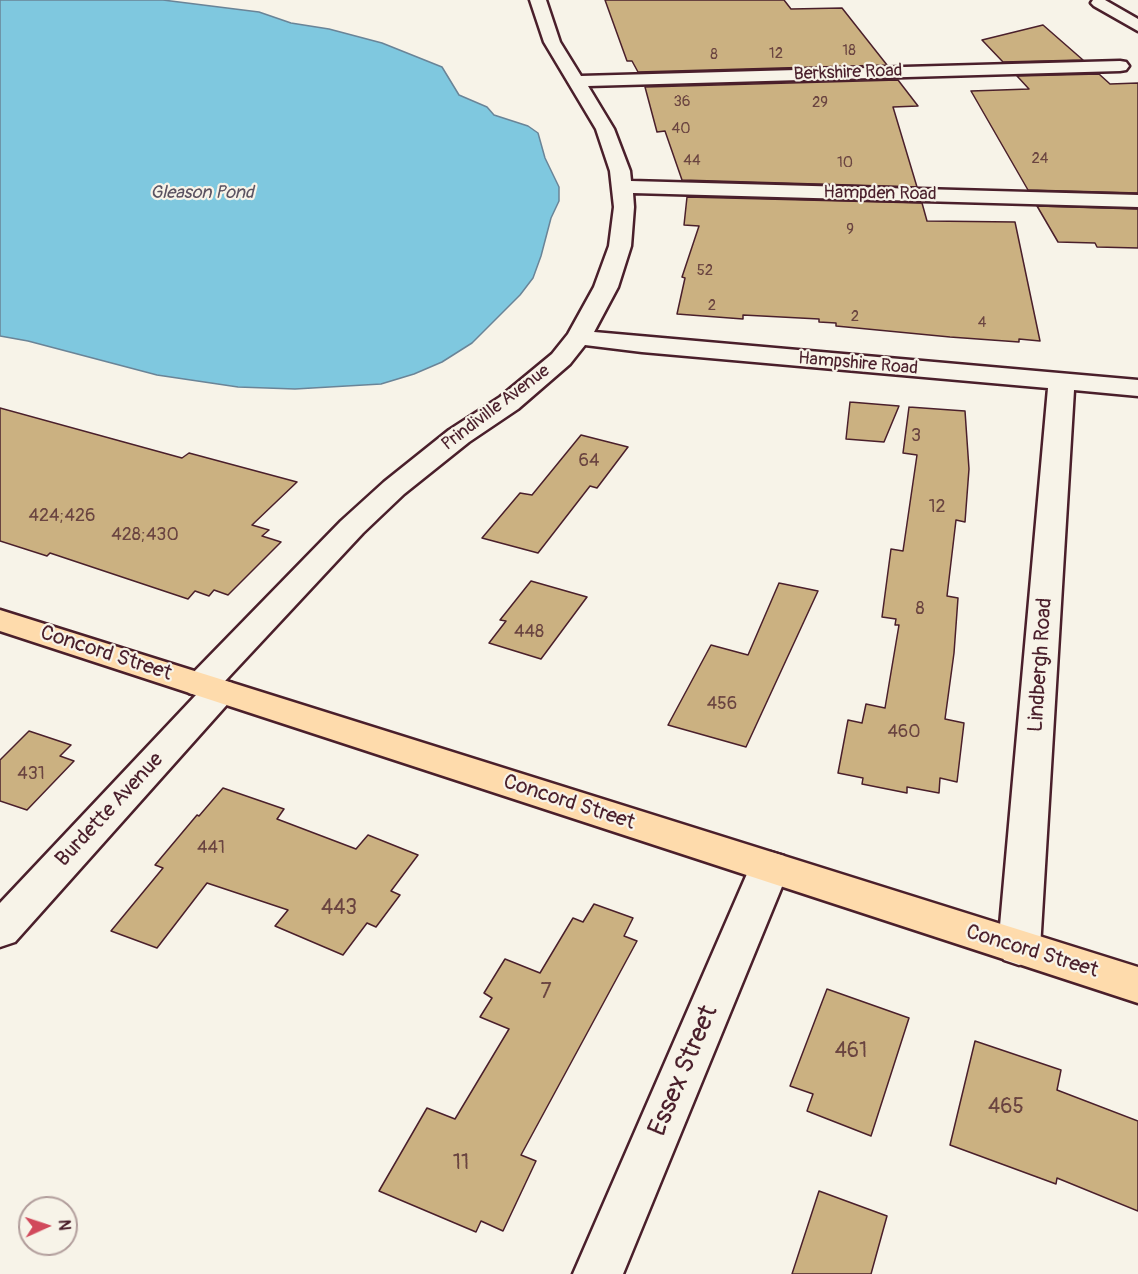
<!DOCTYPE html>
<style>
body{margin:0}
#map{position:relative;width:1138px;height:1274px;overflow:hidden;background:#f7f3e8;font-family:Pangolin,sans-serif}
canvas{display:block}
.north{position:absolute;left:18px;top:1196px;width:60px;height:60px;box-sizing:border-box;background:#f7f3e8;border:2px solid #b29e9c;border-radius:50%;rotate:87deg;font-size:16px;font-weight:700;line-height:24px;text-align:center;color:#4a1f2b}
.north::after{content:'';display:block;margin:auto;width:21px;height:27px;background:#d1495b;clip-path:polygon(50% 0,100% 100%,50% 72%,0 100%)}
</style>
<div id="map">
<canvas width="1138" height="1274"></canvas>
<div class="north">N</div>
</div>
<script>
const g = document.querySelector('canvas').getContext('2d');
g.lineJoin = 'round';
function fill(path, color) {
  g.fillStyle = color;
  g.fill(path, 'evenodd');
}
function poly(rows) {
  const path = new Path2D();
  for (const r of rows) {
    path.moveTo(r[0], r[1]);
    for (let i = 2; i < r.length; i += 2) path.lineTo(r[i], r[i + 1]);
  }
  return path;
}
function stroke(path, color, width, dash) {
  g.strokeStyle = color;
  g.lineWidth = width;
  g.lineCap = dash ? 'butt' : 'round';
  g.setLineDash(dash || []);
  g.stroke(path);
}
function write(font, color, halo, rows, align = 'center') {
  g.font = font + ' Pangolin,sans-serif';
  g.lineWidth = 4.5;
  g.setLineDash([]);
  g.textBaseline = 'middle';
  g.strokeStyle = halo;
  g.fillStyle = color;
  for (const [text, x, y, turn = 0] of rows) {
    g.save();
    g.translate(x, y);
    g.rotate((+turn || 0) * Math.PI / 180);
    g.textAlign = isNaN(turn) ? turn : align;
    if (halo) g.strokeText(text, 0, 0);
    g.fillText(text, 0, 0);
    g.restore();
  }
}
const water = poly([
 [0,0,163,0,259,12,291,23,329,29,382,43,442,67,459,95,487,107,494,115,528,126,538,133,545,158,559,187,559,201,551,218,541,256,533,278,520,295,472,343,442,362,414,374,381,384,295,389,238,387,157,375,28,341,0,336,0,0]
]);
fill(water, '#7fc8df');
stroke(water, '#6a8497', 1.5);
const building = poly([
 [605,0,784,0,791,9,842,8,887,65,638,72,632,61,627,61,605,0],
 [1043,25,1083,60,1003,62,982,40,1043,25],
 [1099,74,1110,84,1138,83,1138,193,1028,190,971,91,1029,89,1017,76,1099,74],
 [898,80,918,106,893,107,917,187,682,180,665,131,657,132,645,87,898,80],
 [687,197,922,203,927,221,1015,222,1040,341,1019,339,1019,342,950,337,836,326,836,323,819,322,819,319,743,315,743,319,677,314,685,278,682,277,699,226,684,225,687,197],
 [1037,206,1138,209,1138,248,1097,247,1095,243,1058,242,1037,206],
 [850,402,899,406,884,442,846,439,850,402],
 [909,407,965,411,969,469,965,522,956,520,947,596,958,598,954,653,945,719,964,723,957,782,940,778,939,793,907,787,907,793,862,784,863,778,838,773,848,720,862,723,866,704,885,708,899,625,895,625,896,619,882,617,891,549,903,551,917,455,903,453,909,407],
 [0,408,182,458,189,453,297,482,252,525,269,530,262,536,281,542,228,595,214,590,209,596,195,591,188,599,50,553,47,556,0,541,0,408],
 [581,435,628,447,597,488,590,486,538,553,482,538,520,493,532,495,581,435],
 [531,581,587,597,541,659,489,643,506,621,500,620,531,581],
 [779,583,818,591,746,747,668,725,711,645,748,655,779,583],
 [29,731,71,745,60,756,74,761,27,810,0,801,0,760,29,731],
 [223,788,284,809,277,819,356,849,368,835,418,855,391,891,400,895,376,927,367,923,343,955,275,926,288,910,207,883,157,948,111,931,163,868,155,865,197,815,199,816,223,788],
 [594,904,633,918,624,936,637,941,521,1155,536,1161,503,1231,481,1221,476,1232,379,1191,427,1108,455,1119,509,1029,480,1017,492,998,484,993,505,959,540,973,573,918,583,922,594,904],
 [827,989,909,1018,871,1136,807,1111,813,1094,790,1086,827,989],
 [975,1041,1061,1070,1057,1090,1138,1121,1138,1211,1057,1178,1056,1184,950,1145,975,1041],
 [819,1191,887,1216,871,1274,792,1274,819,1191]
]);
fill(building, '#cbb181');
stroke(building, '#4a1f2b', 1.5);
const minor = poly([
 [530,0,546,0,560,42,581,76,1120,61,1126,62,1129,66,1126,70,1120,71,588,86,614,129,630,171,631,181,1138,195,1138,207,633,193,634,207,631,246,618,287,594,332,1138,380,1138,396,1074,390,1040,948,1034,960,1019,965,1004,960,998,948,1048,388,642,352,585,345,570,364,518,409,469,442,404,494,363,533,225,681,232,683,237,691,232,699,15,942,0,947,0,903,196,695,189,693,184,685,189,677,341,521,384,482,449,430,500,397,552,354,568,334,594,287,609,246,614,207,610,171,596,129,544,42,530,0],
 [1093,0,1105,0,1138,19,1138,31,1094,6,1091,3,1093,0],
 [770,852,784,856,790,867,623,1274,573,1274,750,867,756,856,770,852]
]);
const major = poly([
 [0,610,1138,967,1138,1003,0,631,0,610]
]);
stroke(minor, '#4a1f2b', 5);
stroke(major, '#4a1f2b', 5);
fill(minor, '#f7f3e8');
fill(major, '#fedbac');
write('15px', '#6a4440', null, [
 ["18",849,51],
 ["12",776,54],
 ["8",714,55],
 ["36",682,102],
 ["29",820,103],
 ["40",681,129],
 ["24",1040,159],
 ["44",692,161],
 ["10",845,163],
 ["9",850,230],
 ["52",705,271],
 ["2",712,306],
 ["2",855,317],
 ["4",982,323]
]);
write('18px', '#4a1f2b', '#f7f3e8', [
 ["Berkshire Road",848,73,-2],
 ["Hampden Road",880,194,1],
 ["Hampshire Road",858,364,5],
 ["Prindiville Avenue",496,408,-37]
]);
write('italic 18px', '#5a5261', '#f7f3e8', [
 ["Gleason Pond",202,193]
]);
write('18px', '#6a4440', null, [
 ["3",916,436],
 ["64",589,461],
 ["12",937,507],
 ["424;426",62,516],
 ["428;430",145,535],
 ["8",920,609],
 ["448",529,632],
 ["456",722,704],
 ["460",904,732],
 ["431",31,774],
 ["441",211,848]
]);
write('21px', '#4a1f2b', '#f7f3e8', [
 ["Concord Street",106,654,18],
 ["Lindbergh Road",1041,665,-86],
 ["Concord Street",569,803,18],
 ["Burdette Avenue",110,810,-47],
 ["Concord Street",1032,952,17]
]);
write('21px', '#6a4440', null, [
 ["443",339,909],
 ["7",546,993],
 ["461",851,1052],
 ["465",1006,1108],
 ["11",461,1164]
]);
write('26px', '#4a1f2b', '#f7f3e8', [
 ["Essex Street",684,1071,-67]
]);
</script>
